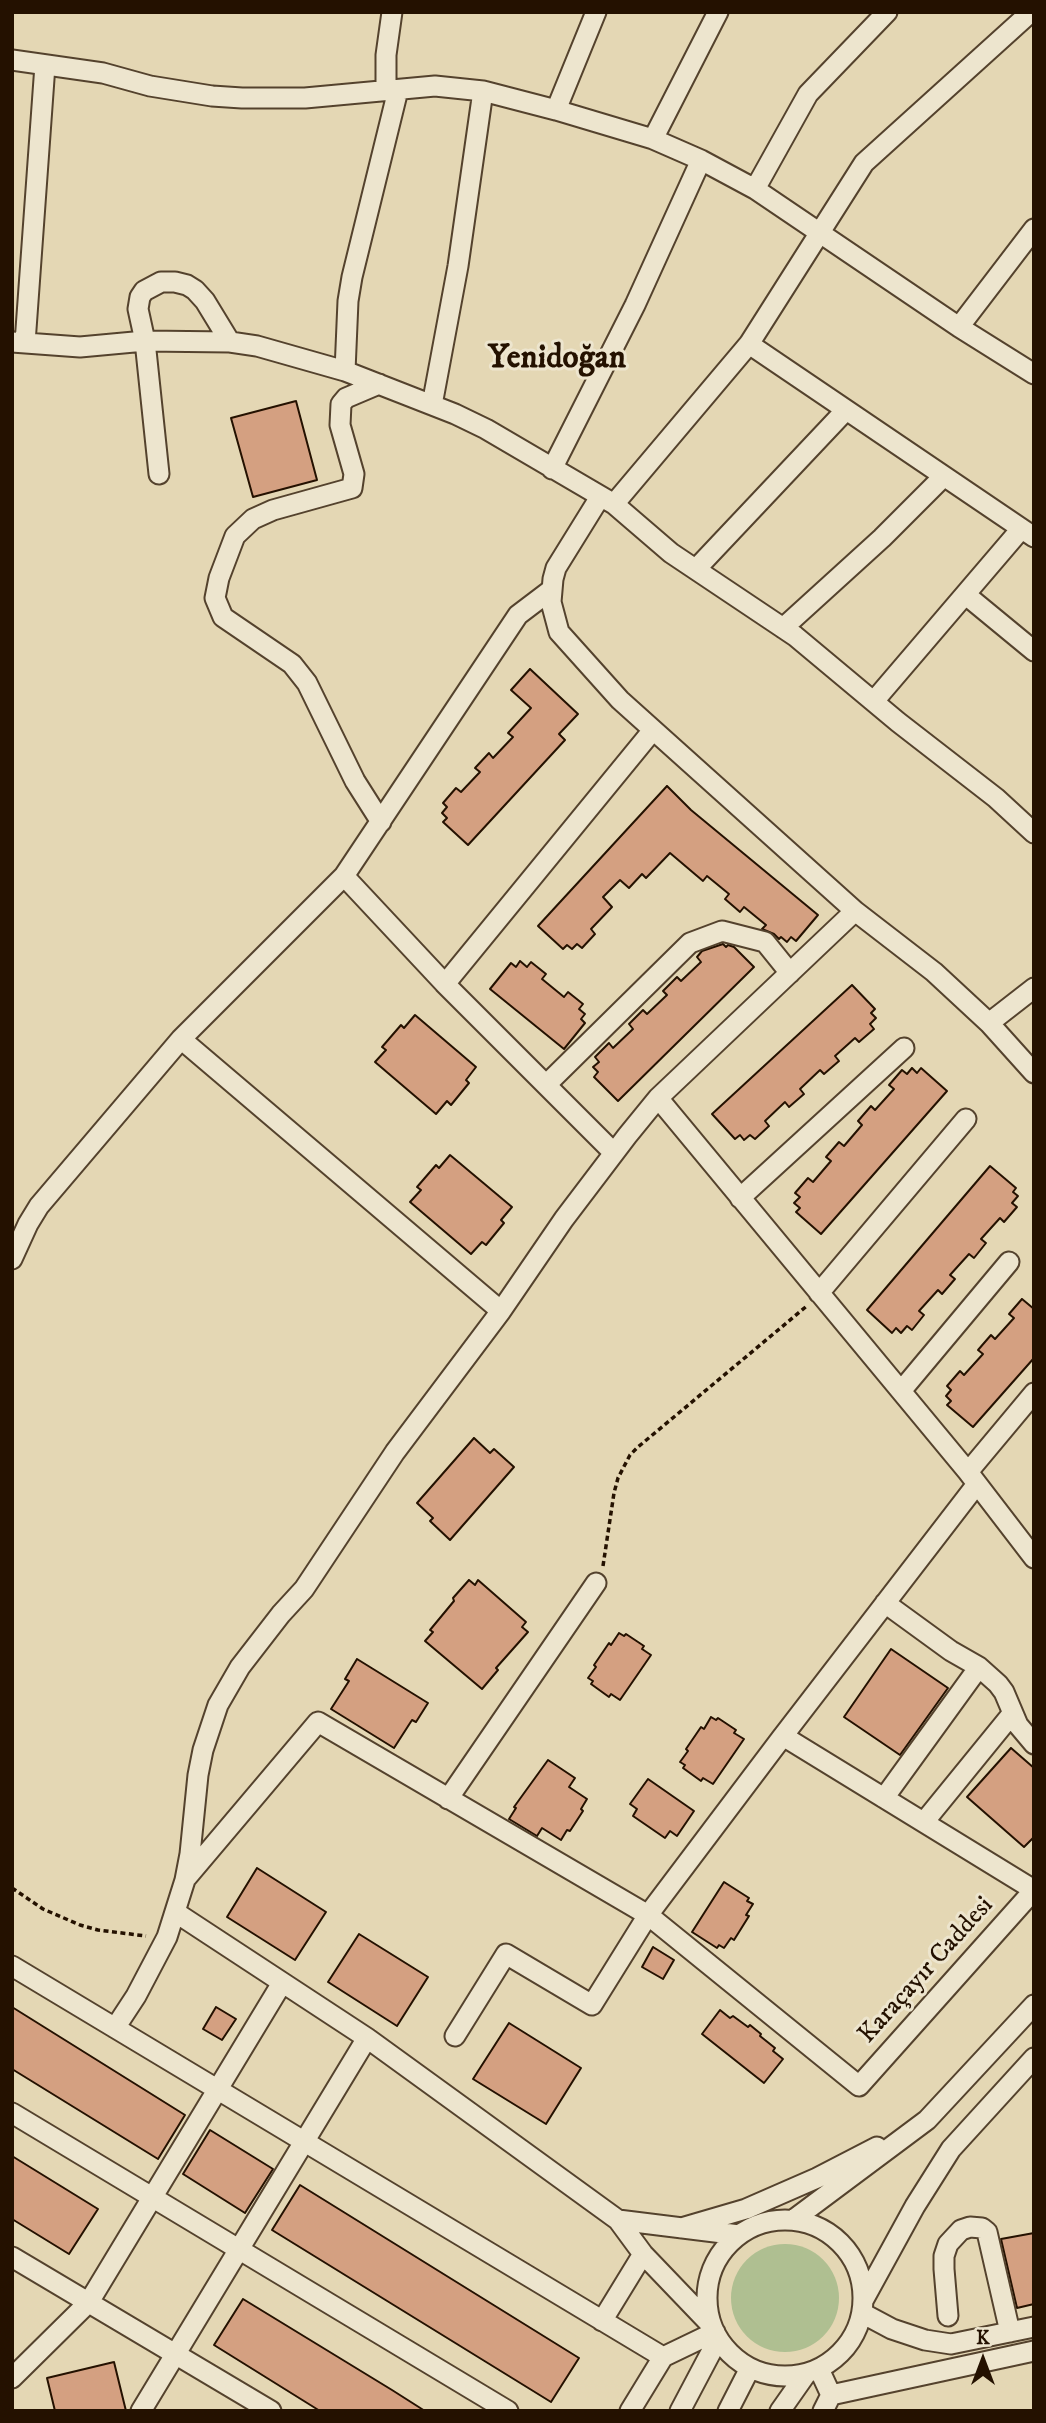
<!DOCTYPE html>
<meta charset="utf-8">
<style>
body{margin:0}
#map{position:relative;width:1046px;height:2423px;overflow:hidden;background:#e4d7b4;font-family:"IM FELL DW Pica",serif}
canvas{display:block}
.frame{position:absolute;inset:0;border:14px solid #241100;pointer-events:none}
.north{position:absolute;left:948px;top:2325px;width:70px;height:70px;-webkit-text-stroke:5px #ede5ce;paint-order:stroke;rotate:0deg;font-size:19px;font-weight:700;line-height:28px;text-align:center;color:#241100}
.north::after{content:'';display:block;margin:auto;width:24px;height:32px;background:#241100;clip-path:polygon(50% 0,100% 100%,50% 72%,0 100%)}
</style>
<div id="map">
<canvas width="1046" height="2423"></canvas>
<div class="frame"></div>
<div class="north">K</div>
</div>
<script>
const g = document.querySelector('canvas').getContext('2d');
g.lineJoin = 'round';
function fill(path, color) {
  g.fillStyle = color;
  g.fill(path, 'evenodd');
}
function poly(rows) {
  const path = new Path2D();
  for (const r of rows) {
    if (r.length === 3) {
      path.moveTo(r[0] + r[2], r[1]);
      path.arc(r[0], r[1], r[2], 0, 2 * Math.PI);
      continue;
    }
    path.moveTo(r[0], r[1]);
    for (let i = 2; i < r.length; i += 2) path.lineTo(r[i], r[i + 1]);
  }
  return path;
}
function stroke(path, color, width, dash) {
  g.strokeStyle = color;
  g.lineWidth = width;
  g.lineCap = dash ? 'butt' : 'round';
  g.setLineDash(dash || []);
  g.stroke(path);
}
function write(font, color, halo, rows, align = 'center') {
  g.font = font + ' "IM FELL DW Pica",serif';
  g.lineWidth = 6;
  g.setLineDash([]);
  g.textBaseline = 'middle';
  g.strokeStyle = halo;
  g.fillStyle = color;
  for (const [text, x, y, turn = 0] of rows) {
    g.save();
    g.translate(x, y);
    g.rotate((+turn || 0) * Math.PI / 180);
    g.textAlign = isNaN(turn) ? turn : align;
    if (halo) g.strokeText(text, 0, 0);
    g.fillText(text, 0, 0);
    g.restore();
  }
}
fill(poly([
 [785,2298,54]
]), '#afbf91');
const building = poly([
 [296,401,317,480,253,497,231,418,296,401],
 [530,669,578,714,559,734,565,740,468,845,443,822,447,818,442,813,447,807,443,803,456,788,461,792,480,772,475,768,489,753,493,758,513,737,508,733,531,708,511,690,530,669],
 [667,786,691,810,818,915,796,941,791,937,787,942,781,937,779,939,774,934,762,929,766,925,744,907,740,912,725,899,729,894,707,876,703,881,670,853,646,878,642,874,629,888,620,880,603,897,612,907,591,929,595,934,582,948,577,944,572,949,567,945,563,949,538,926,667,786],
 [723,944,726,947,728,945,734,947,754,967,618,1101,594,1077,598,1072,593,1067,599,1062,595,1057,609,1043,613,1048,633,1029,629,1024,643,1010,647,1014,667,995,663,991,677,977,681,981,701,962,697,957,702,951,723,944],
 [520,961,527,967,531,962,546,974,542,979,564,997,568,992,583,1004,579,1009,585,1014,581,1019,585,1023,564,1049,490,989,511,963,516,967,520,961],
 [852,985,875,1009,871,1013,876,1018,870,1024,874,1029,859,1042,855,1038,835,1056,839,1061,824,1074,820,1070,800,1089,804,1094,789,1107,785,1102,765,1121,769,1126,755,1139,750,1135,744,1140,740,1135,735,1139,712,1114,852,985],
 [415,1015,476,1067,466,1080,469,1083,451,1105,447,1101,436,1114,375,1062,386,1050,382,1047,401,1025,404,1028,415,1015],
 [912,1068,917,1073,921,1068,947,1091,821,1234,796,1212,800,1208,794,1203,800,1197,795,1193,808,1178,813,1182,831,1161,826,1157,839,1142,844,1146,862,1125,858,1121,871,1106,875,1110,894,1089,889,1085,902,1070,907,1074,912,1068],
 [450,1155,512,1207,501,1220,504,1223,486,1245,482,1242,471,1254,410,1202,421,1190,417,1187,436,1165,439,1168,450,1155],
 [990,1166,1016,1188,1013,1192,1018,1196,1012,1203,1017,1207,1004,1222,1000,1218,981,1239,986,1243,974,1258,969,1254,950,1275,955,1279,942,1294,938,1290,919,1311,924,1315,912,1330,907,1326,901,1333,896,1328,892,1333,867,1310,990,1166],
 [1022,1299,1034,1309,1034,1358,973,1427,947,1405,951,1401,946,1396,951,1390,947,1386,960,1371,964,1375,983,1354,978,1350,991,1335,995,1339,1014,1318,1009,1314,1022,1299],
 [474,1438,490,1453,494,1449,514,1467,450,1540,430,1521,433,1518,417,1503,474,1438],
 [469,1580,475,1585,478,1580,526,1622,522,1627,528,1632,496,1668,498,1670,482,1689,425,1641,433,1632,430,1630,454,1601,453,1598,469,1580],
 [619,1633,624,1636,626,1634,644,1646,642,1649,651,1655,620,1700,611,1694,609,1697,591,1684,593,1681,588,1678,596,1667,594,1665,609,1643,611,1645,619,1633],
 [891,1649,948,1688,900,1755,844,1717,891,1649],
 [357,1659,428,1703,416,1722,412,1720,394,1748,331,1709,349,1681,345,1679,357,1659],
 [711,1717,716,1720,718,1718,736,1730,734,1733,744,1739,713,1784,703,1778,701,1781,683,1768,685,1765,680,1762,688,1751,686,1749,701,1727,704,1729,711,1717],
 [1011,1748,1034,1768,1034,1837,1024,1847,967,1797,1011,1748],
 [548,1760,575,1778,569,1787,587,1799,581,1809,583,1811,570,1831,567,1830,561,1840,542,1828,537,1836,509,1819,516,1808,514,1807,548,1760],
 [648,1779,694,1811,677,1836,670,1831,665,1838,633,1816,637,1809,630,1804,648,1779],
 [257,1868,326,1912,295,1960,227,1917,257,1868],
 [724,1882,749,1898,747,1901,753,1904,746,1915,749,1916,734,1940,731,1938,724,1948,719,1945,717,1948,692,1932,724,1882],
 [359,1934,428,1977,397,2026,328,1982,359,1934],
 [653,1947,674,1960,663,1979,642,1967,653,1947],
 [12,2007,185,2115,158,2159,12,2069,12,2007],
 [216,2007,236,2019,222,2040,203,2029,216,2007],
 [720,2010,730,2018,733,2016,748,2027,750,2025,761,2034,760,2036,775,2048,773,2051,783,2059,764,2083,702,2034,720,2010],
 [509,2023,581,2068,546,2124,473,2079,509,2023],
 [210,2130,273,2169,245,2213,183,2174,210,2130],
 [12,2156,98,2209,69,2254,12,2219,12,2156],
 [300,2185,579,2358,551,2402,272,2230,300,2185],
 [1034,2233,1034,2304,1017,2308,1001,2239,1034,2233],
 [243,2299,392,2390,425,2411,320,2411,214,2345,243,2299],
 [114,2362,126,2411,55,2411,47,2378,114,2362]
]);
fill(building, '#d4a081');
stroke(building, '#241100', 2);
const minor = poly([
 [12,60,103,73,150,86,212,96,242,98,305,98,435,86,483,91,556,110,653,139,701,160,755,189,959,327,1034,374],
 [386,90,386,55,392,12],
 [556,110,596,12],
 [653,139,718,12],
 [755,189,808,94,887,12],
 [959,327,1034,229],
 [12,342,80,347,145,341,230,342,257,346,345,371,455,414,486,429,614,504,671,553,795,636,898,722,996,798,1034,833],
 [25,343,45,65],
 [749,344,1034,537],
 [345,371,348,301,352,277,398,90],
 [379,384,346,398,341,404,340,425,354,474,352,488,273,510,253,519,235,536,219,578,215,598,223,617,292,664,307,683,355,781,381,822],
 [432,405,458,266,483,91],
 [552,469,635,305,701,160],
 [159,474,145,341,138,309,140,297,144,291,161,282,175,282,187,285,195,290,205,301,230,342],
 [614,504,749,344,864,163,1031,12],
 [696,569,846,410],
 [966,595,1034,651],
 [783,628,882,538,944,476],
 [874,701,1021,529],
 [344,876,445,984,614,1153],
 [855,911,934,972,989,1023,1034,1073],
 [445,984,653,730],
 [989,1023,1034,988],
 [181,1039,501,1311],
 [551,1080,690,943,722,931,765,942,790,973],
 [658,1098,968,1472,1034,1558],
 [740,1198,904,1048],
 [12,1259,28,1224,39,1206,181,1039,344,876,518,615,551,590],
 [819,1293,966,1119],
 [901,1391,1009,1262],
 [968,1472,1034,1393],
 [885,1603,951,1651,979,1667,998,1684,1004,1692,1018,1725,1034,1744],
 [783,1736,977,1484],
 [884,1798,979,1667],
 [448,1799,596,1583],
 [924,1822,1012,1714],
 [187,1877,318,1722,648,1915,859,2086,1034,1890],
 [175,1912,367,2038,618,2220,643,2254,712,2326],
 [12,1966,663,2357],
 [115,2028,136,1996,167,1937,185,1880,190,1854,198,1775,203,1750,218,1705,240,1667,281,1614,304,1589,395,1452,501,1311,564,1219,627,1136,658,1098,855,911,620,700,559,632,551,602,553,579,556,568,600,497],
 [455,2036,506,1954,592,2005,648,1915,783,1736,1034,1890],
 [12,2113,508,2411],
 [785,2298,78],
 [618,2220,739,2235],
 [793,2220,927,2120,1034,2005],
 [681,2228,746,2209,817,2178,877,2147],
 [12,2257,271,2411],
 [864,2299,915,2206,951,2149,1034,2058],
 [862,2313,892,2329,925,2340,951,2344,1034,2327],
 [948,2316,944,2269,944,2256,948,2244,961,2230,970,2227,982,2228,987,2232,1010,2332],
 [602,2321,643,2254],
 [819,2369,831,2395,823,2411],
 [12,2378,89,2302,282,1983],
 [831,2395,1034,2351],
 [141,2411,367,2038],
 [630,2411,663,2357,715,2332],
 [680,2411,718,2339],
 [728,2411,750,2368],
 [780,2411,806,2374]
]);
stroke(minor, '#54422d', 23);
stroke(poly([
 [603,1566,614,1493,618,1478,630,1455,638,1447,808,1305],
 [12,1888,43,1909,80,1925,98,1930,146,1936]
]), '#241100', 3.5, [5, 3.5]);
stroke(minor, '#ede5ce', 19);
write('26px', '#241100', '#ede5ce', [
 ["Karaçayır Caddesi",927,1971,-48]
]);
write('bold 33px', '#241100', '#ede5ce', [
 ["Yenidoğan",557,360]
]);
</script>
